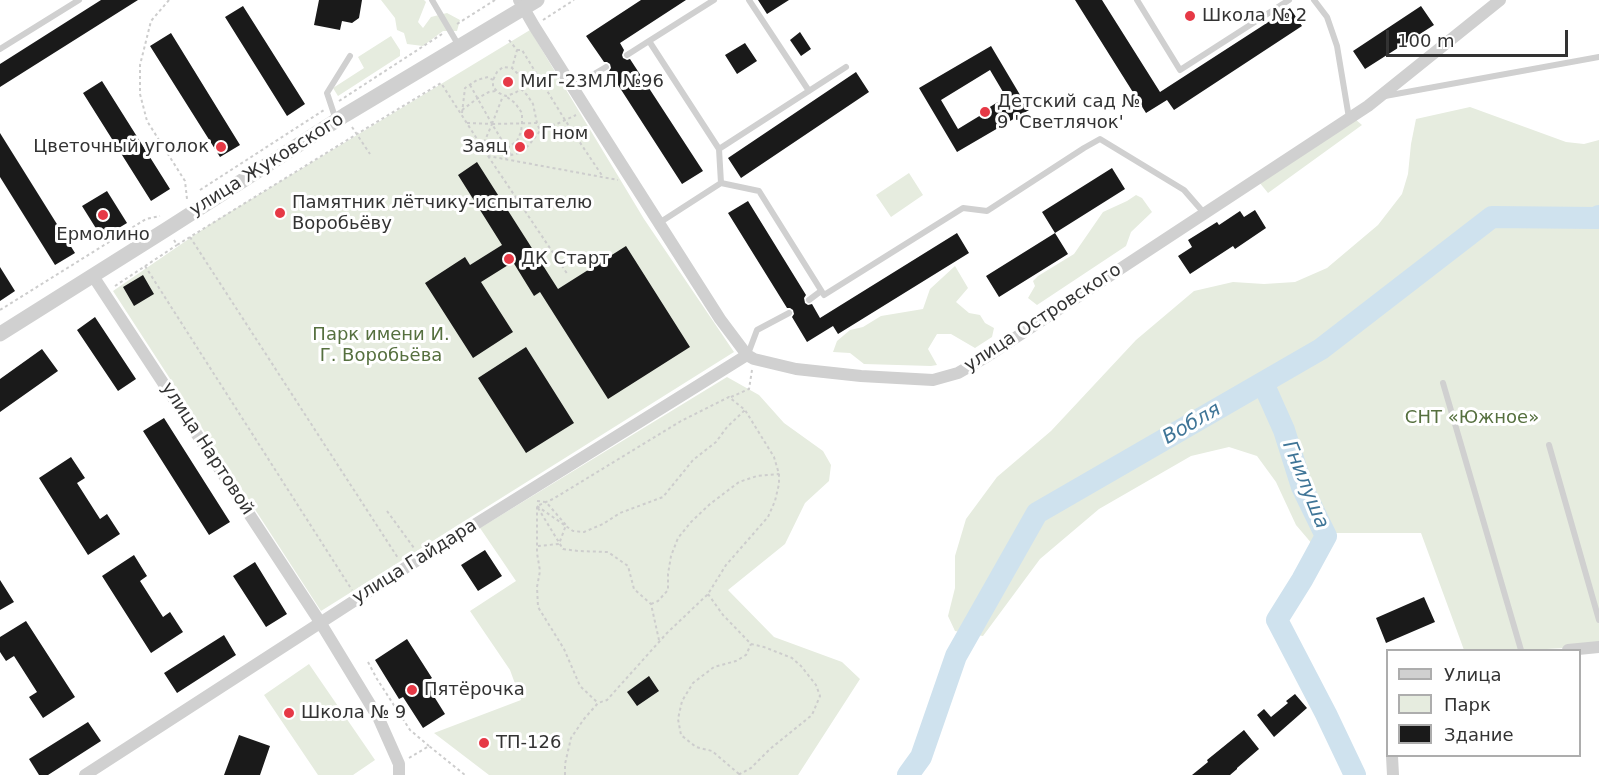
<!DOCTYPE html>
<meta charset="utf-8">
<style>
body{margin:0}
#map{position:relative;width:1599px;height:775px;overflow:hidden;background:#fff;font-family:"DejaVu Sans",sans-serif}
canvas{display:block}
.legend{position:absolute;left:1386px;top:649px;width:195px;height:108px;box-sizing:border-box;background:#fff;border:2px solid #adadad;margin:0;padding:8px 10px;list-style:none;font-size:18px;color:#333}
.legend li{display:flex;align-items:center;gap:12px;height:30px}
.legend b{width:30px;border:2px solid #adadad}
.scale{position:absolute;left:1386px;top:30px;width:182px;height:27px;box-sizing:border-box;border:3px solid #333;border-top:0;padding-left:8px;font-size:18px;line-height:21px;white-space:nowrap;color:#333;-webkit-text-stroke:4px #fff;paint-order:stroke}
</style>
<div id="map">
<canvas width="1599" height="775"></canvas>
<ul class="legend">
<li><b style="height:8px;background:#d0d0d0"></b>Улица</li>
<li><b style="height:16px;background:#e6ecdf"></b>Парк</li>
<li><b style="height:16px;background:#1a1a1a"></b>Здание</li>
</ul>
<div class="scale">100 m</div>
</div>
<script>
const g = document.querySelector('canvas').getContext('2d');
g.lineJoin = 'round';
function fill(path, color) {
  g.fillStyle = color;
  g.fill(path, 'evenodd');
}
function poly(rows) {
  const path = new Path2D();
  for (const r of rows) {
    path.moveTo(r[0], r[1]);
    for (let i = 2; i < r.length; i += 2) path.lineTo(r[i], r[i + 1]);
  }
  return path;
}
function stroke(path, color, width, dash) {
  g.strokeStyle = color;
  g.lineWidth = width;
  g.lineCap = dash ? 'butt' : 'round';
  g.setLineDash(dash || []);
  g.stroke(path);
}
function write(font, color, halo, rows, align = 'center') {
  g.font = font + ' "DejaVu Sans",sans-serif';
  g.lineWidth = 6;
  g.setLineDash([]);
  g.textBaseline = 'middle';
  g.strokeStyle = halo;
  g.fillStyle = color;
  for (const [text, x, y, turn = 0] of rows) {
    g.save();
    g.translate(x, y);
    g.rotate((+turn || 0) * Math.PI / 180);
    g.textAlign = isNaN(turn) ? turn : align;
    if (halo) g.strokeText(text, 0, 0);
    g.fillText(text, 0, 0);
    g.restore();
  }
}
fill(poly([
 [381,0,424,0,426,2,418,22,423,28,431,17,447,13,460,20,457,31,443,31,423,46,407,44,404,33,397,30,395,18],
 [530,30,644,219,734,352,321,611,113,291,212,223],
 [391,36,400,50,400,56,338,96,333,88,364,68,358,57],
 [1470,107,1566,142,1584,144,1599,140,1599,646,1529,650,1464,650,1421,533,1333,533,1313,545,1296,525,1276,482,1257,456,1229,447,1191,456,1099,509,1040,559,983,636,955,631,948,616,955,588,955,556,966,519,997,477,1051,431,1136,340,1194,291,1233,282,1264,284,1295,282,1327,268,1378,225,1402,194,1408,174,1411,144,1416,119],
 [1355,119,1362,125,1268,193,1259,182],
 [909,173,923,195,891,217,876,195],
 [1136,195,1142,198,1152,212,1131,232,1126,246,1037,305,1028,298,1035,286,1033,281,1038,276,1074,254,1103,212,1127,201],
 [955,266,968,288,956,302,969,313,980,315,985,323,994,328,992,337,975,348,951,334,937,334,928,349,937,365,931,366,864,364,850,353,833,352,837,341,850,330,863,327,881,316,923,309,930,289],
 [727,377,759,395,784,423,823,451,831,465,829,481,805,503,785,544,728,590,774,637,842,662,860,679,798,775,489,775,434,733,521,700,510,670,470,611,516,581,480,528],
 [309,664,375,760,353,775,318,775,264,695]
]), '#e6ecdf');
stroke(poly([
 [1263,383,1284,430,1302,487,1326,536,1302,580,1277,620,1326,714,1355,775],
 [908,775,921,757,956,656,1037,513,1321,349,1492,217,1597,218,1599,216]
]), '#cfe2ee', 22);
fill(poly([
 [101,0,138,0,0,87,0,64],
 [319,0,362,0,359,18,352,23,342,21,340,30,314,25],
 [641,0,686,0,620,43,624,50,622,55,623,58,627,60,630,59,703,171,682,184,609,71,611,68,610,64,607,62,604,62,586,36],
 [758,0,789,0,767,14],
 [1075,0,1102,0,1160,92,1290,8,1302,26,1174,110,1167,100,1146,113],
 [243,6,305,104,287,116,225,17],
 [1421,6,1434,25,1365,69,1353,51],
 [800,32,811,49,801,56,790,40],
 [171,33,240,145,220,157,150,46],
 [745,43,757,61,737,74,725,55],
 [991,46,1029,110,957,152,919,88],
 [990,70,1006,97,980,113,981,115,958,129,941,100],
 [856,72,869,92,741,178,728,158],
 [102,81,170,189,151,201,83,93],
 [0,133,75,253,55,265,0,177],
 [477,162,558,289,626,246,690,347,608,399,540,292,534,296,513,262,481,282,513,332,473,358,425,283,465,257,470,265,502,245,458,175],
 [1112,168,1125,189,1055,233,1042,212],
 [107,191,127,223,102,238,82,206],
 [748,201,806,295,804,298,805,303,808,305,812,304,820,318,957,233,969,253,838,334,833,326,807,342,792,317,794,314,793,310,790,308,787,308,728,213],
 [1255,210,1266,228,1235,249,1233,246,1190,274,1178,256,1192,247,1188,240,1217,222,1219,225,1240,211,1244,217],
 [1055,233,1068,254,999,297,986,276],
 [0,267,15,291,0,301],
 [143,275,154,294,134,306,123,287],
 [95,317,136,379,118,391,77,330],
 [526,347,574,423,526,453,478,378],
 [42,349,58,371,0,412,0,379],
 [164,418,230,522,209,535,143,431],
 [71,457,85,478,77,483,100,519,107,514,120,534,88,555,39,478],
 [485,550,502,576,478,591,461,565],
 [134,555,147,576,140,581,163,617,170,612,183,632,151,653,102,576],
 [255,562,287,614,266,627,233,576],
 [0,580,14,602,0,610],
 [1424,597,1435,622,1386,643,1376,618],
 [26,621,75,697,43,718,29,697,37,692,14,656,6,661,0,652,0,637],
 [224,635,236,655,177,693,164,673],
 [407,639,432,678,425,682,445,714,423,728,403,697,399,699,375,660],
 [649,676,659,691,637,706,627,692],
 [1295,694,1307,708,1274,737,1257,715,1264,709,1271,717,1288,703,1286,701],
 [88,722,101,741,48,775,39,775,29,759],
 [1244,730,1259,749,1237,768,1237,769,1230,775,1192,775,1208,762,1207,760],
 [239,735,270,746,260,775,224,775]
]), '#1a1a1a');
stroke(poly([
 [169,0,151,21,140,65,140,94,147,121,185,181,187,199],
 [543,20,574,0],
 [457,24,495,0],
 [509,40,517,50,512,68],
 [517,50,522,50,565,120,603,177],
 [470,85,492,124],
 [521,89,527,95,533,104,537,123,545,126,557,124,576,115],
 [339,101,442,34],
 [462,110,478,98,489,92,496,91],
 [462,113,465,88,477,80,488,77,493,80,493,87,499,93,506,96,515,93,521,89,522,78,512,68,503,67,497,72,493,80],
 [467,123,492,124,483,145],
 [492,124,503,96],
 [352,127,370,154],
 [507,148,517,141,521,132,522,123,522,113,515,103,507,97],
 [488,156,568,275],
 [505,158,511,155,519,153,529,145,540,131,537,123,492,124,511,155],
 [200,190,324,110],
 [190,237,398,558],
 [174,240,177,245,357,134,441,83,488,156,618,180],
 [145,266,352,590],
 [115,286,177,245],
 [0,310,146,219,160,216],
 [731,397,749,389,752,370],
 [537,501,546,502,566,525,559,544,538,546],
 [537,506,573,531,584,532,603,524,620,513,663,497,693,460,716,442,727,427,745,410],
 [538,508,563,549,578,551,608,552,628,566,634,589,651,604,659,640],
 [387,511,414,548],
 [708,594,723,615,751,644,764,647,792,658,801,666,816,685,820,696,812,715,770,749,751,768,738,775],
 [651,604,658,601,668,590,668,574,671,556,678,538,691,522,710,504,739,482,757,476,779,474],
 [368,662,377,679,410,730,429,746],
 [409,758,429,746,465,775],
 [739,774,712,751,696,747,681,735,678,719,682,701,693,683,714,667,736,661,746,655,751,644],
 [565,775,565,764,571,738,584,719,598,703,607,700,667,633,708,594,726,565,768,517,775,501,779,484,779,474,774,457,745,410,729,397,681,421,553,499,537,506,537,553,540,571,537,587,538,607,564,649,580,686,598,703]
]), '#cdcdcd', 2, [3, 3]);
stroke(poly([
 [432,0,459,46],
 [714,0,649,41,719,149,721,183],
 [749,0,809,91],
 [1137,0,1180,70,1289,0],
 [1314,0,1327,17,1337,46,1349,118],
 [0,49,79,0],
 [627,55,649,41],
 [572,87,606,67],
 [1385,96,1599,57],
 [336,120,327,93,350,56],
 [719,149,846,67],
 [659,223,721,183,759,191,824,295,963,208,987,211,1084,148,1100,139,1184,190,1204,213],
 [809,300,821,291],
 [748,354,757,330,789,313],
 [1443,383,1521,650],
 [1549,445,1599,620]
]), '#d0d0d0', 6);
stroke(poly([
 [519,0,534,26,587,110,720,319,747,355,754,359,796,369,861,376,933,380,958,373,986,357,1368,106,1500,0],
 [93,276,320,622,379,719,399,764,399,775],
 [1568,650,1599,647],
 [1392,756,1393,775],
 [85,775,405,568,747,355]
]), '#d0d0d0', 12);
stroke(poly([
 [0,334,167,229,345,115,537,0]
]), '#d0d0d0', 15);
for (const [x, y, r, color] of [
 [1190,16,6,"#e63946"],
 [508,82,6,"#e63946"],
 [985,112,6,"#e63946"],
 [529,134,6,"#e63946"],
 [221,147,6,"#e63946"],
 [520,147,6,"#e63946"],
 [280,213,6,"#e63946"],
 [103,215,6,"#e63946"],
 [509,259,6,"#e63946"],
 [412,690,6,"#e63946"],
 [289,713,6,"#e63946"],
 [484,743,6,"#e63946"]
]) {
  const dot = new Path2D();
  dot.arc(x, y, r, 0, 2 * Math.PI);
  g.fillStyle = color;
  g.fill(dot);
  stroke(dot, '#fff', 2);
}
write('18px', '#333', '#fff', [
 ["Школа № 2",1202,16],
 ["МиГ-23МЛ №96",520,82],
 ["Детский сад №",997,102],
 ["9 'Светлячок'",997,123],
 ["Гном",541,134],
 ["Цветочный уголок",209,147,"right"],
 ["Заяц",508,147,"right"],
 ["Памятник лётчику-испытателю",292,203],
 ["Воробьёву",292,224],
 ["Ермолино",103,235,"center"],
 ["ДК Старт",521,259],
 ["Пятёрочка",424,690],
 ["Школа № 9",301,713],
 ["ТП-126",496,743]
], 'left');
write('18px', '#333', '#fff', [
 ["улица Жуковского",267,165,-32],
 ["улица Островского",1043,318,-33],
 ["улица Нартовой",207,449,57],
 ["улица Гайдара",415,562,-32]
]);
write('18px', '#56703f', '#fff', [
 ["Парк имени И.",381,335],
 ["Г. Воробьёва",381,356],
 ["СНТ «Южное»",1472,418]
]);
write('italic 20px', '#3f7597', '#fff', [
 ["Вобля",1192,424,-30],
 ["Гнилуша",1305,485,68]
]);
</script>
